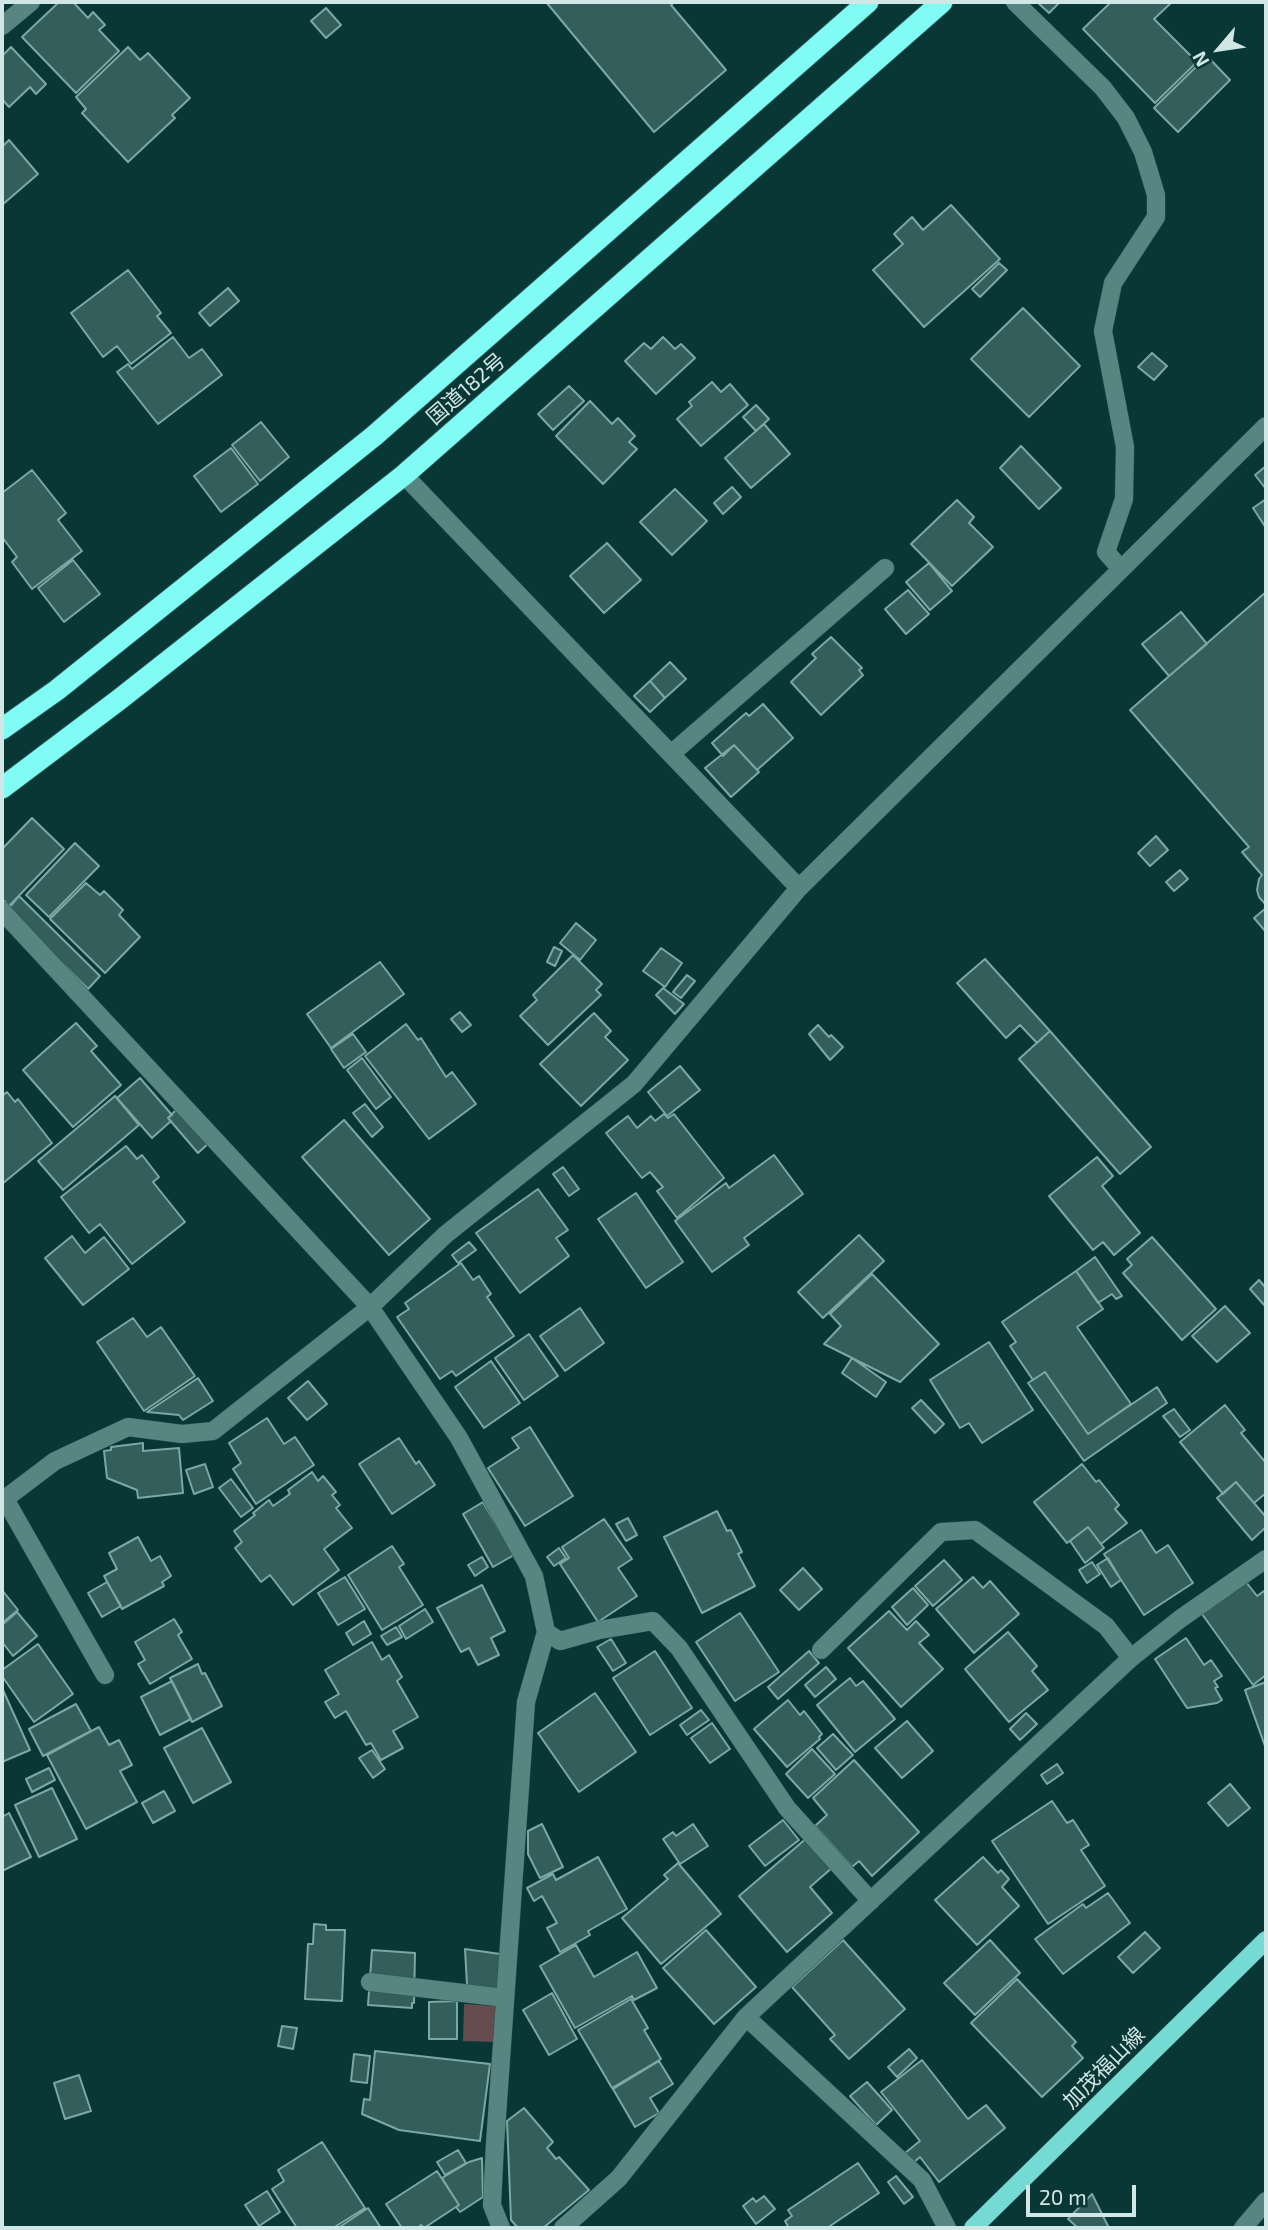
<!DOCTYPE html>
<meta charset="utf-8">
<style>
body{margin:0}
#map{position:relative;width:1268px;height:2230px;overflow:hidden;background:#093736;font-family:"Exo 2",sans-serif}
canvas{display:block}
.frame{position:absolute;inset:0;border:4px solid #d1e7e5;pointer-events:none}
.north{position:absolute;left:1184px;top:14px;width:70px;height:70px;-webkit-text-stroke:5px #093736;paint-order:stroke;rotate:241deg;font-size:19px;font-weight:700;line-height:28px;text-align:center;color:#d1e7e5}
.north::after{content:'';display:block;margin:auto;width:24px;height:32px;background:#d1e7e5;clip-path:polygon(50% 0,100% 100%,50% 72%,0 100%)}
.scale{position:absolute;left:1026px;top:2185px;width:110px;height:32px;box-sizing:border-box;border:4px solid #d1e7e5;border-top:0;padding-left:9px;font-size:21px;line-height:24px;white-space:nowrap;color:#d1e7e5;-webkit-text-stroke:5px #093736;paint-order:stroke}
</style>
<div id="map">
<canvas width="1268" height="2230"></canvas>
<div class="frame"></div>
<div class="north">N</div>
<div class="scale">20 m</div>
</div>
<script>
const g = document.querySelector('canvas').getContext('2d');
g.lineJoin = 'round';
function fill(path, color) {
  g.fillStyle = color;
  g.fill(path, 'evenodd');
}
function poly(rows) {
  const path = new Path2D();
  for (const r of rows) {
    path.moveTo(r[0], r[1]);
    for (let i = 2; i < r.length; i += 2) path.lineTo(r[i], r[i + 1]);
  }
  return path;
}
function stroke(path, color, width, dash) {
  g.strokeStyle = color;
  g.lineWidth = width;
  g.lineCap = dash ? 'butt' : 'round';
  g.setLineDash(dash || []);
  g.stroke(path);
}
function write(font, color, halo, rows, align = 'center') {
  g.font = font + ' "Exo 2","Noto Sans JP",sans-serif';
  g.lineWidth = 6;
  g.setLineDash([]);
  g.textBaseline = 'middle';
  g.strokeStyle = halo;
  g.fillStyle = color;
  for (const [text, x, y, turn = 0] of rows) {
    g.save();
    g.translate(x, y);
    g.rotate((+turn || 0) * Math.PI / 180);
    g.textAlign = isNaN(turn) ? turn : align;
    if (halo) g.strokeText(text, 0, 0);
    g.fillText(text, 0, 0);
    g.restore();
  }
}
fill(poly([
 [464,2004,497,2006,496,2042,463,2041]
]), '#664c4f');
const building = poly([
 [59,2,73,2,88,18,93,12,105,25,99,30,119,51,76,93,22,37,59,2],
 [546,2,675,2,671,5,726,70,654,132,546,2],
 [1037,2,1060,2,1049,13,1037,2],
 [1111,2,1172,2,1154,19,1197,62,1155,103,1083,29,1111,2],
 [326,8,341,25,326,38,311,21,326,8],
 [11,47,46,84,36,94,30,87,9,107,2,99,2,56,11,47],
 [128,47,140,60,148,53,190,98,172,115,175,118,128,162,82,113,86,109,76,97,128,47],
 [1207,56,1230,80,1178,132,1154,108,1207,56],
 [9,140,38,174,2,205,2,147,9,140],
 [951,205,1000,259,924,327,873,270,903,244,894,234,912,217,923,230,951,205],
 [999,263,1007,270,980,297,972,289,999,263],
 [128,270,161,313,157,316,171,333,131,364,117,346,103,357,71,313,128,270],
 [228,288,239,301,210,326,199,313,228,288],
 [1023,308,1080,366,1029,417,971,359,1023,308],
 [173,337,189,358,202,349,222,375,158,424,117,372,128,364,132,369,173,337],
 [663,337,675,349,681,344,695,358,656,394,625,361,644,343,651,349,663,337],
 [1152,353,1167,366,1154,380,1138,367,1152,353],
 [712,382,721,392,730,384,748,405,701,446,677,419,692,406,689,402,712,382],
 [569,386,584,401,553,430,538,414,569,386],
 [590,401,612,424,618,418,635,436,629,442,637,449,603,484,556,436,590,401],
 [756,405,769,419,756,431,743,417,756,405],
 [261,422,289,457,260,481,232,445,261,422],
 [764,424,790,454,751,488,725,458,764,424],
 [1021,446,1061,488,1039,509,1000,468,1021,446],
 [231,448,258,484,221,512,194,476,231,448],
 [1266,466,1266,489,1255,475,1266,466],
 [32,470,66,513,58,520,82,551,32,589,12,562,17,557,2,537,2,493,32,470],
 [732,487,741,497,723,514,714,503,732,487],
 [675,489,707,521,672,555,640,522,675,489],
 [1266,499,1266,528,1253,508,1266,499],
 [957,500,974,517,969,523,993,547,952,586,911,544,957,500],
 [607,543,641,580,604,613,570,576,607,543],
 [73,560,100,594,64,622,38,588,73,560],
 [929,563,952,591,930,610,906,582,929,563],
 [908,590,929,614,906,634,885,609,908,590],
 [1266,592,1266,905,1259,897,1257,890,1259,879,1262,875,1242,852,1249,847,1130,710,1266,592],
 [1181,612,1207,644,1169,676,1142,644,1181,612],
 [831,637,862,668,859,670,863,675,821,715,791,682,816,658,812,654,831,637],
 [670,662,686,679,665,698,650,681,670,662],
 [650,681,665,698,650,712,634,696,650,681],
 [763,704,793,738,757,770,734,745,723,756,712,743,746,713,749,716,763,704],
 [734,745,759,772,731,797,705,768,734,745],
 [32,818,64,849,9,906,2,899,2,849,32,818],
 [1156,836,1168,850,1150,866,1138,853,1156,836],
 [75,843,99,866,49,917,26,895,75,843],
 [1180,870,1188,879,1174,891,1166,882,1180,870],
 [86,883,100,895,104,891,123,910,119,915,140,937,105,973,50,919,86,883],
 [19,896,100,976,88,989,8,909,19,896],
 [1266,908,1266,932,1254,918,1266,908],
 [576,923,596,940,580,960,560,943,576,923],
 [554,947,562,951,555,966,547,962,554,947],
 [661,948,682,963,665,987,643,971,661,948],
 [573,955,602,984,596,990,601,995,548,1045,520,1016,537,1000,533,995,573,955],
 [985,959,1050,1031,1037,1043,1020,1025,1006,1038,957,983,985,959],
 [380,962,404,994,331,1048,307,1014,380,962],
 [687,975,695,981,681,998,673,992,687,975],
 [663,988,684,1004,675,1014,656,995,663,988],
 [460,1012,471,1025,462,1032,451,1019,460,1012],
 [594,1013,611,1031,605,1037,628,1060,581,1106,540,1064,594,1013],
 [76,1023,97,1046,91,1051,121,1085,73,1127,23,1070,76,1023],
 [406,1024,418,1040,421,1038,446,1077,452,1072,476,1104,429,1139,365,1056,406,1024],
 [818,1025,829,1037,831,1035,843,1047,830,1060,809,1034,818,1025],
 [1050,1031,1151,1147,1120,1174,1019,1059,1050,1031],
 [353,1034,366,1052,344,1068,331,1049,353,1034],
 [362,1058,391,1097,376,1109,347,1070,362,1058],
 [680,1066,700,1090,667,1116,648,1092,680,1066],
 [140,1078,172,1115,168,1118,171,1121,152,1138,117,1098,140,1078],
 [7,1092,15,1102,18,1099,52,1143,2,1184,2,1096,7,1092],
 [115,1096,139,1125,63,1190,38,1161,115,1096],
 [365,1104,383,1127,372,1137,353,1113,365,1104],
 [179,1107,210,1142,198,1153,168,1118,179,1107],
 [664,1114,668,1118,674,1114,724,1178,677,1218,657,1191,663,1187,650,1172,642,1178,606,1133,628,1116,637,1128,651,1116,655,1121,664,1114],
 [344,1120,430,1219,389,1255,302,1157,344,1120],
 [126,1146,137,1159,142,1155,159,1177,153,1182,185,1222,132,1264,100,1224,89,1233,61,1197,126,1146],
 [774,1155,803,1194,744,1238,749,1245,712,1272,675,1221,726,1183,729,1188,774,1155],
 [1097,1157,1113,1176,1102,1186,1140,1233,1114,1255,1103,1242,1093,1250,1049,1196,1097,1157],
 [563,1167,579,1189,569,1196,553,1174,563,1167],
 [538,1189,568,1230,556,1238,569,1256,520,1293,476,1233,538,1189],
 [636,1193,683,1262,646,1288,598,1219,636,1193],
 [859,1235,884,1261,823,1318,798,1292,859,1235],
 [72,1236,85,1253,104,1237,129,1269,83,1305,45,1258,72,1236],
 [1152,1237,1216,1309,1182,1340,1123,1273,1132,1265,1127,1259,1152,1237],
 [469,1242,476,1250,458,1263,452,1255,469,1242],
 [1095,1257,1122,1296,1116,1299,1112,1294,1098,1303,1076,1271,1095,1257],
 [461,1263,473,1280,479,1276,491,1294,487,1297,514,1336,456,1376,452,1371,440,1379,397,1317,409,1309,405,1303,461,1263],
 [1076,1271,1103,1309,1077,1327,1131,1404,1088,1434,1045,1372,1033,1380,1010,1346,1016,1342,1002,1322,1076,1271],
 [872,1274,939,1344,900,1382,824,1344,841,1326,830,1314,872,1274],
 [1259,1280,1266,1288,1265,1306,1250,1289,1259,1280],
 [1225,1306,1250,1333,1217,1362,1192,1336,1225,1306],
 [580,1308,604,1343,565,1371,540,1336,580,1308],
 [133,1318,147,1337,161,1327,195,1376,144,1411,97,1342,133,1318],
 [529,1334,558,1376,524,1400,495,1358,529,1334],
 [989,1342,1033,1410,982,1443,969,1423,960,1428,930,1380,989,1342],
 [852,1358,886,1382,876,1397,842,1373,852,1358],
 [491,1361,520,1403,484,1428,455,1387,491,1361],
 [1045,1372,1088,1434,1157,1387,1167,1403,1084,1461,1028,1383,1045,1372],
 [198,1378,213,1401,183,1420,179,1415,147,1412,198,1378],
 [308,1381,327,1404,307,1420,288,1398,308,1381],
 [921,1400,944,1424,935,1433,912,1408,921,1400],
 [1225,1405,1245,1430,1241,1433,1266,1463,1266,1493,1254,1503,1236,1482,1223,1494,1180,1442,1225,1405],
 [1174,1409,1190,1430,1180,1437,1163,1416,1174,1409],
 [267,1418,284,1444,295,1437,314,1465,256,1504,233,1469,241,1463,229,1443,267,1418],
 [530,1427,573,1496,525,1526,488,1468,519,1448,512,1438,530,1427],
 [399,1438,416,1464,419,1461,435,1485,392,1514,359,1464,399,1438],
 [143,1443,143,1451,179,1448,183,1493,138,1498,137,1490,107,1478,104,1451,111,1450,111,1447,143,1443],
 [205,1464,213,1487,194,1494,186,1470,205,1464],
 [1082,1464,1096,1482,1099,1480,1119,1505,1115,1509,1127,1523,1101,1544,1088,1527,1067,1543,1034,1502,1082,1464],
 [312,1472,318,1481,323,1476,336,1492,332,1495,340,1505,336,1508,352,1528,324,1549,339,1570,293,1605,270,1575,261,1582,235,1548,242,1542,234,1531,255,1515,253,1513,269,1500,273,1506,290,1494,288,1490,312,1472],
 [231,1479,253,1508,241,1517,219,1488,231,1479],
 [1236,1482,1266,1517,1266,1527,1252,1540,1217,1498,1236,1482],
 [483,1502,514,1555,493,1567,463,1514,483,1502],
 [717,1511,727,1531,731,1530,742,1552,738,1554,755,1586,702,1613,664,1537,717,1511],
 [628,1518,637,1535,626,1541,616,1524,628,1518],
 [604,1519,632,1559,618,1568,637,1596,598,1622,560,1564,569,1558,562,1547,604,1519],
 [1088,1527,1104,1548,1085,1563,1070,1541,1088,1527],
 [1141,1530,1156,1553,1168,1545,1193,1583,1144,1615,1104,1554,1141,1530],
 [138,1537,151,1561,160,1556,171,1576,162,1582,164,1586,122,1609,104,1576,117,1569,109,1553,138,1537],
 [392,1546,404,1564,399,1567,423,1605,382,1630,348,1575,392,1546],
 [559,1548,566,1558,554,1566,547,1557,559,1548],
 [482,1557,488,1567,475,1576,468,1565,482,1557],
 [1108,1558,1121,1580,1111,1587,1097,1565,1108,1558],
 [944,1560,962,1580,933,1606,915,1586,944,1560],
 [1092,1562,1100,1574,1087,1583,1079,1570,1092,1562],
 [803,1568,822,1589,799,1610,780,1590,803,1568],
 [345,1577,365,1609,338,1625,318,1593,345,1577],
 [973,1577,983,1588,990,1581,1019,1614,974,1653,936,1609,973,1577],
 [107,1582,121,1606,102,1617,88,1593,107,1582],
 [1246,1582,1257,1596,1264,1591,1266,1595,1266,1675,1253,1685,1202,1614,1246,1582],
 [482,1585,505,1631,491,1638,499,1655,478,1665,469,1648,461,1652,437,1608,482,1585],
 [913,1588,928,1605,907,1625,892,1607,913,1588],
 [2,1590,18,1610,2,1623,2,1590],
 [425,1609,433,1622,406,1639,399,1626,425,1609],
 [889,1611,907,1630,916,1621,929,1635,919,1643,943,1669,901,1707,848,1648,889,1611],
 [17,1612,37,1636,13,1656,2,1642,2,1625,17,1612],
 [740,1613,779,1672,735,1701,696,1642,740,1613],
 [174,1619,182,1632,178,1635,192,1659,150,1684,138,1664,145,1660,135,1642,174,1619],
 [364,1621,371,1634,353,1645,346,1633,364,1621],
 [396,1627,402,1637,387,1645,381,1636,396,1627],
 [1008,1632,1037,1666,1032,1671,1048,1690,1009,1722,965,1669,1008,1632],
 [1186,1638,1204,1665,1211,1660,1222,1676,1214,1681,1218,1687,1215,1688,1222,1700,1217,1703,1187,1708,1155,1659,1186,1638],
 [611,1639,626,1663,613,1671,597,1647,611,1639],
 [372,1642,382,1660,389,1655,402,1677,397,1681,418,1717,393,1731,403,1748,381,1760,371,1743,366,1745,346,1711,335,1718,325,1702,339,1694,325,1670,372,1642],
 [38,1644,73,1694,34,1722,2,1676,2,1670,38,1644],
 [655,1651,692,1708,650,1735,613,1678,655,1651],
 [809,1651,819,1663,778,1699,768,1687,809,1651],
 [198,1664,202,1674,205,1673,222,1706,192,1722,170,1678,198,1664],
 [826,1667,836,1679,815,1697,805,1685,826,1667],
 [850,1678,856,1686,863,1681,895,1719,855,1752,817,1705,850,1678],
 [172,1681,191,1719,160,1735,141,1697,172,1681],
 [1266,1682,1266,1749,1245,1690,1266,1682],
 [3,1690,30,1750,2,1762,2,1691,3,1690],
 [595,1693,636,1752,579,1792,538,1733,595,1693],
 [788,1700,800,1715,804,1711,822,1734,819,1737,820,1739,787,1767,754,1729,788,1700],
 [76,1704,91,1731,43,1756,29,1729,76,1704],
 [701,1710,709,1720,687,1735,680,1725,701,1710],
 [1026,1713,1037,1724,1020,1740,1010,1729,1026,1713],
 [907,1721,933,1751,902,1778,875,1748,907,1721],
 [712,1723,730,1749,710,1763,691,1738,712,1723],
 [99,1727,109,1745,119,1740,132,1765,120,1771,137,1802,86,1829,47,1755,99,1727],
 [202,1728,231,1782,193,1803,164,1748,202,1728],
 [833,1734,853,1755,836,1770,817,1748,833,1734],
 [812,1749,835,1774,808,1798,786,1774,812,1749],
 [372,1750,385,1769,373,1778,359,1758,372,1750],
 [854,1760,919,1832,872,1876,859,1861,852,1867,815,1826,827,1815,813,1798,854,1760],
 [1057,1764,1063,1773,1047,1784,1041,1775,1057,1764],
 [49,1768,55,1780,32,1792,26,1779,49,1768],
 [1230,1784,1250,1808,1228,1826,1208,1803,1230,1784],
 [52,1788,77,1839,39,1857,15,1805,52,1788],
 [164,1791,175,1811,153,1823,142,1803,164,1791],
 [1052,1801,1067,1823,1073,1820,1089,1845,1081,1850,1105,1886,1048,1924,992,1841,1052,1801],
 [9,1813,31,1857,2,1871,2,1817,9,1813],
 [783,1820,799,1840,765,1866,749,1846,783,1820],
 [542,1824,563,1867,540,1878,528,1854,528,1831,542,1824],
 [693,1824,708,1846,680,1864,663,1839,673,1832,676,1836,693,1824],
 [808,1837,833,1867,810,1887,832,1913,787,1952,739,1896,808,1837],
 [598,1857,627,1909,588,1931,590,1935,560,1952,547,1928,557,1923,542,1896,534,1901,527,1888,553,1874,556,1880,598,1857],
 [983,1857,998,1873,1001,1870,1009,1879,1002,1887,1019,1906,977,1945,935,1900,983,1857],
 [678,1863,721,1914,661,1964,622,1918,668,1879,664,1875,678,1863],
 [1108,1893,1130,1923,1063,1974,1035,1939,1083,1904,1086,1908,1108,1893],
 [314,1924,326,1925,326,1930,345,1930,342,2001,305,1999,308,1944,313,1944,314,1924],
 [706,1930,756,1987,714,2024,663,1968,706,1930],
 [1145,1932,1160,1948,1133,1973,1118,1957,1145,1932],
 [843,1940,905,2009,849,2059,830,2039,835,2035,792,1987,843,1940],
 [990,1940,1020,1973,975,2015,944,1983,990,1940],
 [576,1945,594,1977,637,1952,657,1988,634,2000,632,1996,575,2028,540,1966,576,1945],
 [465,1949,500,1954,499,1991,467,1985,465,1949],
 [372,1950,415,1953,414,2003,412,2003,412,2008,368,2005,372,1950],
 [1017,1979,1076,2042,1072,2046,1083,2058,1042,2097,971,2023,1017,1979],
 [552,1993,577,2039,549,2055,523,2010,552,1993],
 [631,1999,648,2028,644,2030,661,2059,612,2088,578,2030,631,1999],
 [457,2001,457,2039,429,2039,429,2002,457,2001],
 [282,2026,297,2028,293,2049,278,2046,282,2026],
 [909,2049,917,2058,897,2077,888,2067,909,2049],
 [375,2051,490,2064,480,2141,399,2130,362,2114,364,2099,370,2100,375,2051],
 [354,2054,370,2056,367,2083,351,2081,354,2054],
 [922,2060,968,2119,986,2105,1005,2128,939,2182,920,2157,913,2163,905,2153,920,2141,881,2092,922,2060],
 [659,2061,673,2084,650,2098,659,2113,635,2127,613,2089,659,2061],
 [79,2075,91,2111,65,2119,54,2083,79,2075],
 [867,2082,892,2110,876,2125,850,2096,867,2082],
 [524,2108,553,2142,547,2148,556,2159,559,2157,589,2190,543,2228,518,2228,511,2220,507,2121,524,2108],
 [322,2142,365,2208,333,2228,297,2228,272,2189,284,2181,278,2170,322,2142],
 [458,2150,466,2163,445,2175,437,2162,458,2150],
 [482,2158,483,2197,460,2212,456,2207,459,2205,442,2178,469,2162,482,2158],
 [858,2163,879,2193,827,2228,789,2228,785,2221,792,2216,788,2210,858,2163],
 [437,2171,459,2205,424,2228,421,2225,417,2228,402,2228,386,2204,437,2171],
 [896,2176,913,2197,904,2204,888,2182,896,2176],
 [267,2191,280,2212,259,2226,245,2205,267,2191],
 [1092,2194,1109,2228,1078,2228,1068,2219,1092,2194],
 [764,2196,775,2209,756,2224,743,2206,753,2198,756,2202,764,2196],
 [368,2208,381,2228,338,2228,368,2208]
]);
fill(building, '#345e5c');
stroke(building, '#7ba7a4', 2);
const minor = poly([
 [1015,2,1103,88,1126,118,1143,152,1156,195,1156,217,1113,283,1103,331,1125,447,1124,499,1106,552,1121,569],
 [2,26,31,2],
 [404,475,799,888],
 [671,754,885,568],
 [2,911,370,1307,459,1438,534,1576,546,1632,526,1702,495,2144,492,2205,501,2228],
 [5,1499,105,1675],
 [2,1501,55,1461,128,1427,182,1434,213,1431,370,1307,445,1235,634,1084,799,888,1266,426],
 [546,1632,560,1641,599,1630,653,1621,679,1648,787,1808,871,1901],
 [821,1650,941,1532,975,1530,1106,1626,1131,1658],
 [370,1982,505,1998],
 [746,2017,922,2180,947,2228],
 [563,2228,619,2178,746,2017,1131,1658,1180,1619,1266,1559],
 [1243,2228,1266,2201]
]);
const major = poly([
 [973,2228,1266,1940]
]);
const highway = poly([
 [2,729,57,690,374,436,868,2],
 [2,788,120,699,404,475,942,2]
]);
stroke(minor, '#295352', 19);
stroke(major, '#295352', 19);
stroke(highway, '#295352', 23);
stroke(minor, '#578582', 18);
stroke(major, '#76dad4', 18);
stroke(highway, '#81fcf5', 21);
write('21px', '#d1e7e5', '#093736', [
 ["国道182号",466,389,-41],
 ["加茂福山線",1104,2068,-45]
]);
</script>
